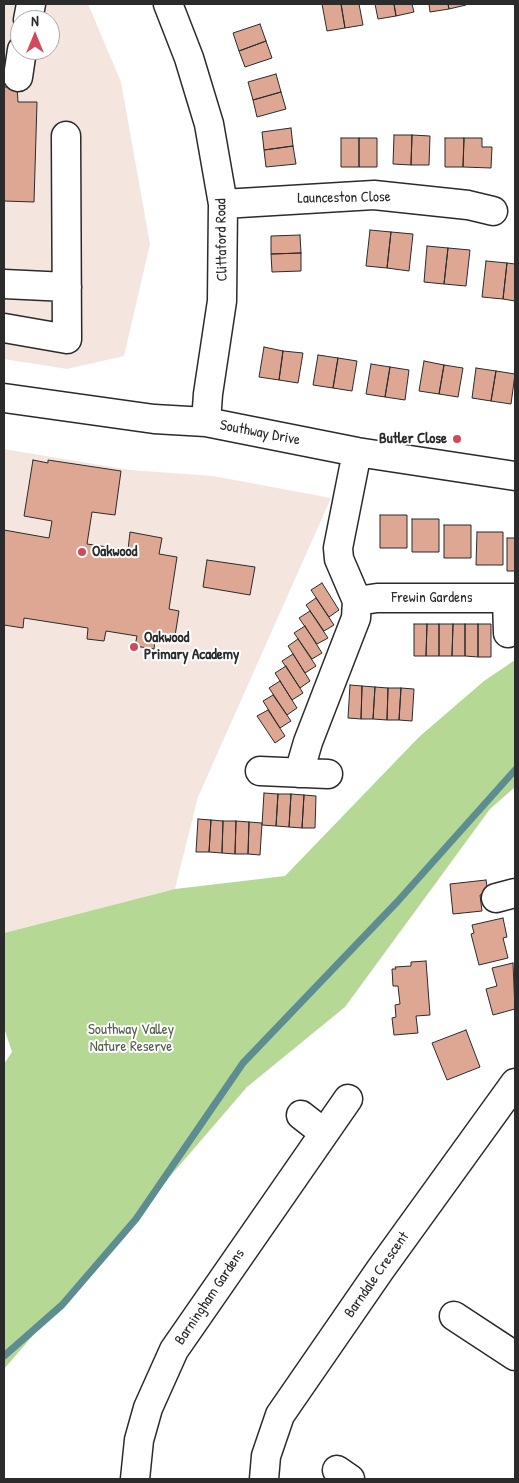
<!DOCTYPE html>
<style>
body{margin:0}
#map{position:relative;width:519px;height:1483px;overflow:hidden;background:#fff;font-family:"Patrick Hand",sans-serif}
canvas{display:block}
.frame{position:absolute;inset:0;border:5px solid #2b2b2b;pointer-events:none}
.north{position:absolute;left:10px;top:10px;width:50px;height:50px;box-sizing:border-box;background:#fff;border:1px solid #aaa;border-radius:50%;rotate:0deg;font-size:14px;font-weight:700;line-height:20px;text-align:center;color:#2b2b2b}
.north::after{content:'';display:block;margin:auto;width:18px;height:22px;background:#d1495b;clip-path:polygon(50% 0,100% 100%,50% 72%,0 100%)}
</style>
<div id="map">
<canvas width="519" height="1483"></canvas>
<div class="frame"></div>
<div class="north">N</div>
</div>
<script>
const g = document.querySelector('canvas').getContext('2d');
g.lineJoin = 'round';
function fill(path, color) {
  g.fillStyle = color;
  g.fill(path, 'evenodd');
}
function poly(rows) {
  const path = new Path2D();
  for (const r of rows) {
    path.moveTo(r[0], r[1]);
    for (let i = 2; i < r.length; i += 2) path.lineTo(r[i], r[i + 1]);
  }
  return path;
}
function stroke(path, color, width, dash) {
  g.strokeStyle = color;
  g.lineWidth = width;
  g.lineCap = dash ? 'butt' : 'round';
  g.setLineDash(dash || []);
  g.stroke(path);
}
function write(font, color, halo, rows, align = 'center') {
  g.font = font + ' "Patrick Hand",sans-serif';
  g.lineWidth = 4;
  g.setLineDash([]);
  g.textBaseline = 'middle';
  g.strokeStyle = halo;
  g.fillStyle = color;
  for (const [text, x, y, turn = 0] of rows) {
    g.save();
    g.translate(x, y);
    g.rotate((+turn || 0) * Math.PI / 180);
    g.textAlign = isNaN(turn) ? turn : align;
    if (halo) g.strokeText(text, 0, 0);
    g.fillText(text, 0, 0);
    g.restore();
  }
}
fill(poly([
 [4,4,88,4,121,82,150,244,124,356,67,369,4,359],
 [20,20,50,20,50,50,20,50],
 [4,449,130,470,213,476,331,498,198,797,175,889,4,933]
]), '#f5e5df');
fill(poly([
 [515,660,515,787,490,809,345,1007,247,1087,4,1369,4,1064,12,1052,4,1028,4,933,175,889,285,876,419,737,484,681]
]), '#b5d994');
stroke(poly([
 [4,1356,62,1305,136,1219,243,1063,398,901,515,770]
]), '#5d8d91', 7);
const building = poly([
 [322,4,341,4,345,28,327,31,322,4],
 [341,4,359,4,363,25,345,28,341,4],
 [375,4,394,4,396,16,378,19,375,4],
 [394,4,412,4,414,12,396,16,394,4],
 [429,4,448,4,449,9,430,12,429,4],
 [448,4,466,4,466,5,449,9,448,4],
 [260,24,266,41,239,51,233,33,260,24],
 [266,41,272,58,245,67,239,51,266,41],
 [276,74,281,92,253,100,248,82,276,74],
 [4,87,17,87,18,102,37,102,34,202,4,201,4,87],
 [281,92,286,109,257,117,253,100,281,92],
 [291,128,293,146,264,150,262,132,291,128],
 [394,135,412,135,411,165,393,164,394,135],
 [412,135,430,136,429,165,411,165,412,135],
 [341,138,359,138,359,167,341,167,341,138],
 [359,138,377,138,377,167,359,167,359,138],
 [445,138,464,138,463,167,445,167,445,138],
 [464,138,482,138,482,147,492,147,491,168,463,167,464,138],
 [293,146,296,164,266,167,264,150,293,146],
 [370,230,391,232,387,268,366,266,370,230],
 [391,232,413,234,409,271,387,268,391,232],
 [300,235,301,253,271,254,271,236,300,235],
 [427,246,448,248,444,284,424,282,427,246],
 [448,248,470,250,466,286,444,284,448,248],
 [301,253,301,271,272,272,271,254,301,253],
 [486,261,507,263,503,299,482,297,486,261],
 [507,263,515,264,515,301,503,299,507,263],
 [264,347,283,351,279,380,259,377,264,347],
 [283,351,303,353,298,383,279,380,283,351],
 [318,355,338,358,333,388,313,385,318,355],
 [338,358,357,361,352,391,333,388,338,358],
 [424,361,444,365,439,394,419,391,424,361],
 [371,364,390,367,385,397,366,394,371,364],
 [444,365,463,368,458,397,439,394,444,365],
 [390,367,409,370,405,400,385,397,390,367],
 [476,368,496,371,491,401,472,398,476,368],
 [496,371,515,374,511,404,491,401,496,371],
 [33,460,48,463,48,460,121,471,115,515,92,512,87,544,128,550,130,532,162,538,159,554,177,557,169,609,179,611,174,642,155,639,154,649,135,646,137,636,106,631,104,641,87,639,88,628,24,618,23,628,4,625,4,530,49,538,52,521,24,516,33,460],
 [380,515,407,515,407,548,380,548,380,515],
 [412,519,439,519,439,552,412,552,412,519],
 [444,525,471,525,471,558,444,558,444,525],
 [477,532,503,532,503,565,476,565,477,532],
 [507,538,515,538,515,571,507,571,507,538],
 [207,560,255,567,250,595,203,587,207,560],
 [322,583,339,610,329,617,311,590,322,583],
 [316,598,334,625,324,631,306,605,316,598],
 [310,611,328,638,317,644,299,618,310,611],
 [414,624,427,624,426,656,414,656,414,624],
 [427,624,439,624,439,656,426,656,427,624],
 [439,624,453,624,452,656,439,656,439,624],
 [453,624,465,624,465,656,452,656,453,624],
 [465,624,478,624,478,657,465,656,465,624],
 [478,624,491,624,491,657,478,657,478,624],
 [305,626,322,653,312,659,294,633,305,626],
 [298,639,316,666,305,673,288,646,298,639],
 [293,654,310,681,300,688,282,661,293,654],
 [286,666,303,693,292,700,275,673,286,666],
 [280,681,297,708,287,715,269,688,280,681],
 [350,685,362,686,361,719,348,718,350,685],
 [362,686,375,687,373,719,361,719,362,686],
 [375,687,388,688,387,720,373,719,375,687],
 [388,688,401,688,399,720,387,720,388,688],
 [401,688,414,689,412,721,399,720,401,688],
 [273,695,291,721,280,728,263,701,273,695],
 [268,710,285,736,275,743,257,716,268,710],
 [264,793,278,794,276,826,262,825,264,793],
 [278,794,291,794,289,827,276,826,278,794],
 [291,794,304,795,302,828,289,827,291,794],
 [304,795,316,796,315,828,302,828,304,795],
 [198,819,211,820,209,852,196,852,198,819],
 [211,820,223,821,222,853,209,852,211,820],
 [223,821,236,821,235,854,222,853,223,821],
 [236,821,249,822,248,854,235,854,236,821],
 [249,822,262,823,260,855,248,854,249,822],
 [486,880,488,893,480,895,482,911,453,914,450,884,486,880],
 [503,918,507,937,503,938,508,958,479,965,471,934,474,933,472,925,503,918],
 [426,961,430,1015,416,1016,418,1033,394,1035,392,1018,396,1017,395,1005,400,1004,398,986,393,986,392,969,396,969,395,967,411,966,411,962,426,961],
 [513,963,515,1009,493,1015,486,989,497,986,492,968,513,963],
 [466,1030,480,1067,447,1080,432,1043,466,1030]
]);
fill(building, '#dda793');
stroke(building, '#2b2b2b', 1);
const minor = poly([
 [168,4,189,58,209,124,223,204,222,301,208,394,206,422],
 [28,20,31,4],
 [18,77,22,50],
 [223,204,374,195,468,205,493,211],
 [4,284,67,287],
 [4,328,67,339,66,136],
 [4,398,154,419,206,422,357,452,515,476],
 [507,598,508,633],
 [357,601,377,598,515,598],
 [260,771,328,774],
 [299,773,308,742,356,618,357,601,339,559,338,548,357,452],
 [496,898,515,893],
 [301,1115,324,1133],
 [454,1316,515,1356],
 [337,1470,350,1479],
 [135,1479,139,1440,148,1408,174,1350,348,1099],
 [264,1479,266,1456,280,1415,380,1270,515,1083]
]);
stroke(minor, '#2b2b2b', 31);
stroke(minor, '#fff', 28);
for (const [x, y, r, color] of [
 [457,439,5,"#d1495b"],
 [82,552,5,"#d1495b"],
 [134,647,5,"#d1495b"]
]) {
  const dot = new Path2D();
  dot.arc(x, y, r, 0, 2 * Math.PI);
  g.fillStyle = color;
  g.fill(dot);
  stroke(dot, '#fff', 2);
}
write('15px', '#2b2b2b', '#fff', [
 ["Launceston Close",344,198,-1],
 ["Clittaford Road",222,240,-91],
 ["Southway Drive",260,433,11],
 ["Frewin Gardens",432,598],
 ["Barndale Crescent",377,1275,-55],
 ["Barningham Gardens",210,1297,-56]
]);
write('bold 15px', '#2b2b2b', '#fff', [
 ["Butler Close",447,439,"right"],
 ["Oakwood",92,552],
 ["Oakwood",144,638],
 ["Primary Academy",144,655]
], 'left');
write('15px', '#545f4a', '#fff', [
 ["Southway Valley",131,1030],
 ["Nature Reserve",131,1047]
]);
</script>
